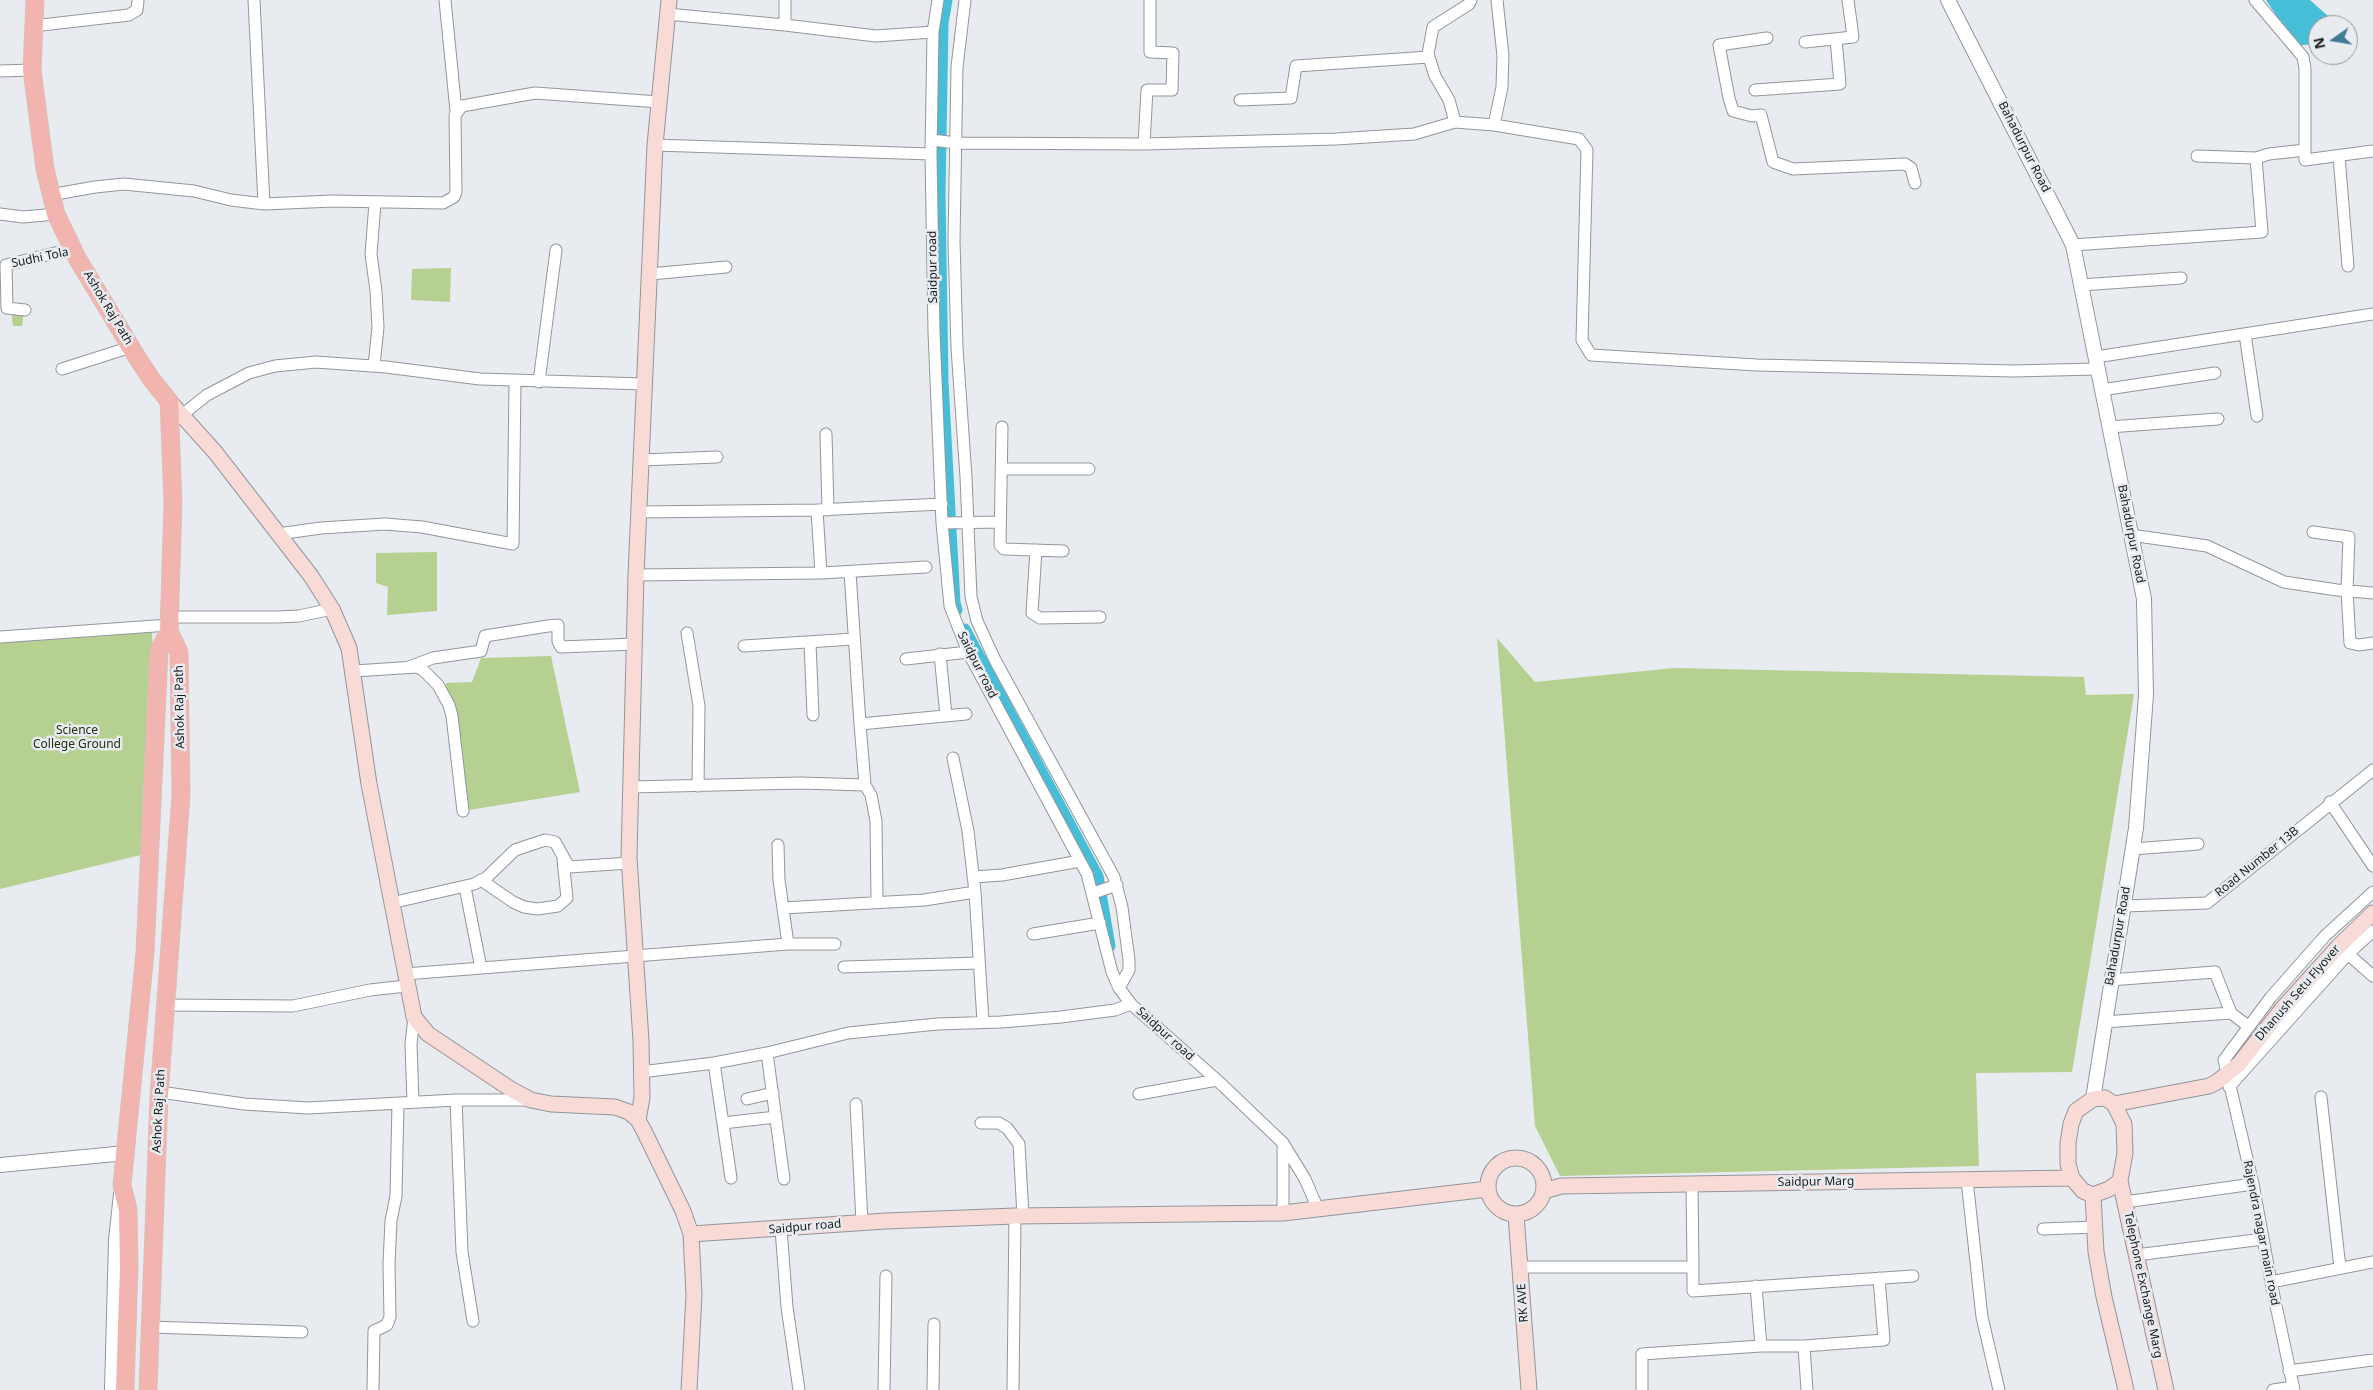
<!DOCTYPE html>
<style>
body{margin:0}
#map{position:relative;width:2373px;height:1390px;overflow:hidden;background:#e8ecf1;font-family:"Noto Sans",sans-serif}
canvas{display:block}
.north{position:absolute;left:2308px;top:15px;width:50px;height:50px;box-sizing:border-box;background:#e8ecf1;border:1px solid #96989c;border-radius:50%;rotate:257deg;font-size:14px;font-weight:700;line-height:20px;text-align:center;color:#1a1b1d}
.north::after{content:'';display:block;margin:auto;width:18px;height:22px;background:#407c93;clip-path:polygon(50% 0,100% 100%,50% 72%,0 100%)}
</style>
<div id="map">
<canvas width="2373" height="1390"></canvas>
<div class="north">N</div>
</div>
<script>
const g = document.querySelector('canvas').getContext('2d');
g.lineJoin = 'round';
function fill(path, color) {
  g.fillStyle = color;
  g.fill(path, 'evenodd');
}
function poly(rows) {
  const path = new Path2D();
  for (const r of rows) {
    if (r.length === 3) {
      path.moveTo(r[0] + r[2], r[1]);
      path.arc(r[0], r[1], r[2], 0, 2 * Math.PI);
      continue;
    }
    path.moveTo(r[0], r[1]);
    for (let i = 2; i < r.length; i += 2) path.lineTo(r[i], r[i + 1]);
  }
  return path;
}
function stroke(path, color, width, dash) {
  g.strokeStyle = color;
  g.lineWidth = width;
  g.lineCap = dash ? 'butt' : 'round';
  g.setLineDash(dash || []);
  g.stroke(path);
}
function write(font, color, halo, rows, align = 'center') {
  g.font = font + ' "Noto Sans",sans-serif';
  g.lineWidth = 5;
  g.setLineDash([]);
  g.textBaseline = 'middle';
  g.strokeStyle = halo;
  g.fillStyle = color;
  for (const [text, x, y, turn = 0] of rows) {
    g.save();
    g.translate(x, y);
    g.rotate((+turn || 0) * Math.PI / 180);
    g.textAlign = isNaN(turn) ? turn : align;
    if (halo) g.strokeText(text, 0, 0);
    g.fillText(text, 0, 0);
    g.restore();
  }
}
fill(poly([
 [451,268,450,302,411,300,412,269],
 [11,310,24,312,22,326,13,326],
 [437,552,437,611,387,615,388,587,376,583,376,553],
 [152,630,155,705,149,853,0,889,0,643,108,636],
 [1497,638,1535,682,1674,668,2084,677,2086,695,2134,694,2072,1072,1976,1073,1979,1166,1560,1176,1535,1126],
 [551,656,580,792,463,811,446,683,472,682,481,658]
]), '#b5d090');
fill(poly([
 [2266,0,2310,0,2338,25,2318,25,2318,43,2297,46]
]), '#46bed7');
stroke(poly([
 [947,0,943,23,940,194,943,382,955,603,957,610],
 [965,629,1098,876,1110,946]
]), '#46bed7', 11);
const minor = poly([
 [254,0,264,204],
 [445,0,456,111],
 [785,0,785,25],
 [938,0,933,32,931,154,934,332,942,523,950,606,968,652,1087,874,1112,972,1119,988,1131,1004,1217,1080,1283,1143,1305,1179,1318,1209],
 [965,0,957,67,954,241,957,348,966,477,971,597,977,621,995,660,1114,877,1122,907,1129,960,1129,970,1119,988],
 [2255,0,2303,57,2305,68,2305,160,2373,151],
 [667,14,785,25,876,36,933,32],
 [33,26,129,15,137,10,138,0],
 [1767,38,1719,45,1729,98,1733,111,1752,116,1761,115,1773,162,1793,169,1905,164,1911,168,1915,183],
 [1805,42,1853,37,1848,0],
 [0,71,32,70],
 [1755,90,1840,84,1836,39],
 [1240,100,1291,98,1296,66,1429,57],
 [1455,122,1449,100,1435,76,1428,54,1433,27,1469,4,1471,0],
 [1494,125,1502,87,1503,56,1497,0],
 [932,140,956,143,1144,144,1336,139,1414,134,1455,122,1494,125,1579,139,1587,150,1582,340,1591,355,1757,365,2013,371,2096,369],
 [1144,144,1147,90,1172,90,1173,53,1150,52,1150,0],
 [655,145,931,154],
 [2339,156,2348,266],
 [2256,158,2269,154,2305,150],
 [50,195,95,187,124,184,194,191,231,200,264,204,333,201,443,203,454,197,456,192,455,115,462,106,535,93,659,102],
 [0,214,23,217,56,214],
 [2073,245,2262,232,2256,158,2197,156],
 [650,274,726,267],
 [2081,285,2181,278],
 [25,310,7,308,6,265,55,253,74,251],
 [2245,334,2257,416],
 [2096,357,2373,314],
 [374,366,378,327,376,291,371,254,375,203],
 [62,369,131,347],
 [539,382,556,250],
 [2101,390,2215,373],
 [182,415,207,395,249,373,275,366,316,362,386,367,480,379,644,384],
 [1002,427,1000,545,1004,549,1063,551],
 [2109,427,2218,419],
 [826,434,828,510],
 [642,460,717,457],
 [1002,469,1089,469],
 [817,510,821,573],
 [639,512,817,510,942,504],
 [942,523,1000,522],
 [2313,532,2349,537,2347,591,2350,643,2359,645,2373,643],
 [278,534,321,528,385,524,422,527,513,544,515,381],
 [2131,535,2207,546,2284,582,2337,590,2373,593],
 [1036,550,1032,613,1040,618,1100,617],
 [850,572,860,724,966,714],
 [636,575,821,573,926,567],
 [170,617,278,617,299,616,332,609],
 [687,633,699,706,698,786],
 [0,637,169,625],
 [810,643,813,715],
 [744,646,854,639],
 [940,654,946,716],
 [906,659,968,652],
 [409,667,433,658,481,651,485,636,548,626,558,625,558,641,561,647,635,644],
 [354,671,416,667,423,670,438,685,449,705,452,716,463,811],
 [953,758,968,831,975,892,983,1022],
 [865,785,871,795,876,821,877,902],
 [631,787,800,783,865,785,860,724],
 [2330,802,2373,866],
 [778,845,779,880,788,944],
 [2133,849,2198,844],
 [973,877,1002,875,1080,861],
 [481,880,513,902,524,907,537,909,558,906,567,898,563,860],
 [465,887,481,968],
 [1093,893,1117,885],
 [391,903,474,884,486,878,515,850,545,840,555,842,569,867,630,863],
 [2124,906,2207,903,2373,770],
 [783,908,924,900,975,892],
 [1033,934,1100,923],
 [2348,954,2373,976],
 [844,967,979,963],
 [405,974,788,944,835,944],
 [2110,980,2215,972,2231,1013,2248,1026],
 [166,1005,293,1006,370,990,406,986],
 [2104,1022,2231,1013],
 [767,1053,784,1179],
 [714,1063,731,1178],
 [641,1072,714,1063,767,1053,848,1033,937,1024,1001,1022,1061,1017,1115,1010,1131,1004],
 [2229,1087,2348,954,2373,931],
 [160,1092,244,1104,308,1108,456,1100,529,1100],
 [1139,1094,1217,1080],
 [2321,1097,2340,1268],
 [747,1099,773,1093],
 [456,1100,462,1252,473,1321],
 [413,1102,411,1044,414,1017],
 [856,1104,862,1222],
 [723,1123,776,1117],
 [981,1123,999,1123,1007,1128,1019,1144,1023,1216],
 [1967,1180,1982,1317,1999,1390],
 [1692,1184,1693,1267],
 [2125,1202,2253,1184],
 [1283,1213,1283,1145],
 [781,1229,787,1307,799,1390],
 [2043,1229,2095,1227],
 [2136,1255,2263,1239],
 [1520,1267,1693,1267,1693,1291,1913,1276],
 [2271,1282,2373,1262],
 [1756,1286,1761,1346,1804,1346,1884,1340,1879,1278],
 [150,1327,302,1332],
 [1804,1346,1807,1390],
 [2289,1371,2373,1360],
 [373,1390,374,1331,387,1325,390,1317,389,1263,391,1221,396,1196,398,1103],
 [884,1390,886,1276],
 [933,1390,934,1324],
 [1013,1390,1015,1216],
 [1642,1390,1642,1354,1761,1346],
 [2273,1390,2293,1387],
 [2294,1390,2271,1282,2253,1184,2224,1060,2271,997,2325,936,2373,892]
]);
const tertiary = poly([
 [1948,0,2073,245,2144,599,2146,695,2136,828,2093,1099],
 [0,1165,126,1153],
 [112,1390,116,1240,121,1194]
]);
const secondary = poly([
 [169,401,215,452,311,576,332,609,349,648,369,784,414,1017,428,1034,512,1090,531,1100,551,1104,615,1107,629,1112,638,1120,644,1131,683,1211,691,1234,694,1295,689,1390],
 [2105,1098,2114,1104,2124,1124,2125,1153,2120,1181,2109,1189,2093,1195,2083,1191,2072,1178,2068,1164,2068,1143,2071,1124,2076,1111,2093,1099,2105,1098],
 [2114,1104,2209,1086,2217,1082,2239,1064,2282,1009,2338,947,2373,913],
 [638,1120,642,1098,641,1041,629,857,636,575,655,145,669,0],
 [1516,1186,28],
 [2120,1181,2166,1390],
 [1544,1191,1561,1186,2072,1178],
 [2093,1195,2096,1252,2104,1297,2126,1390],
 [1516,1215,1529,1390],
 [691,1234,886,1221,1015,1216,1283,1213,1488,1189]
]);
const primary = poly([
 [35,0,32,70,45,169,56,214,77,258,138,359,152,380,169,401,173,503,169,631,179,652,181,795,159,1096,148,1390],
 [125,1390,129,1266,128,1210,122,1185,145,953,159,651,169,631]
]);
stroke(minor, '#92969b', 13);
stroke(tertiary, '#92969b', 16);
stroke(secondary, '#92969b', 17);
stroke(primary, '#c8c8c9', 19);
stroke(minor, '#fff', 11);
stroke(tertiary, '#fff', 14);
stroke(secondary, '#f8dad6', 15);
stroke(primary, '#f1b4ae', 18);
write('12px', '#1a1b1d', '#e8ecf1', [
 ["Bahadurpur Road",2024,147,63],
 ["Sudhi Tola",40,258,-12],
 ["Saidpur road",933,267,-91],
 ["Ashok Raj Path",108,308,59],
 ["Bahadurpur Road",2131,534,79],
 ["Saidpur road",977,665,63],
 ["Ashok Raj Path",180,707,-91],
 ["Road Number 13B",2257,862,-39],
 ["Bahadurpur Road",2118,936,-80],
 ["Dhanush Setu Flyover",2298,993,-49],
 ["Saidpur road",1165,1034,42],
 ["Ashok Raj Path",159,1111,-87],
 ["Saidpur Marg",1816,1182,-1],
 ["Saidpur road",805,1227,-5],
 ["Rajendra nagar main road",2261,1233,79],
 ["Telephone Exchange Marg",2143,1285,78],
 ["RK AVE",1523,1303,-94]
]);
write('12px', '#232f0e', '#e8ecf1', [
 ["Science",77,731],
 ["College Ground",77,745]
]);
</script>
